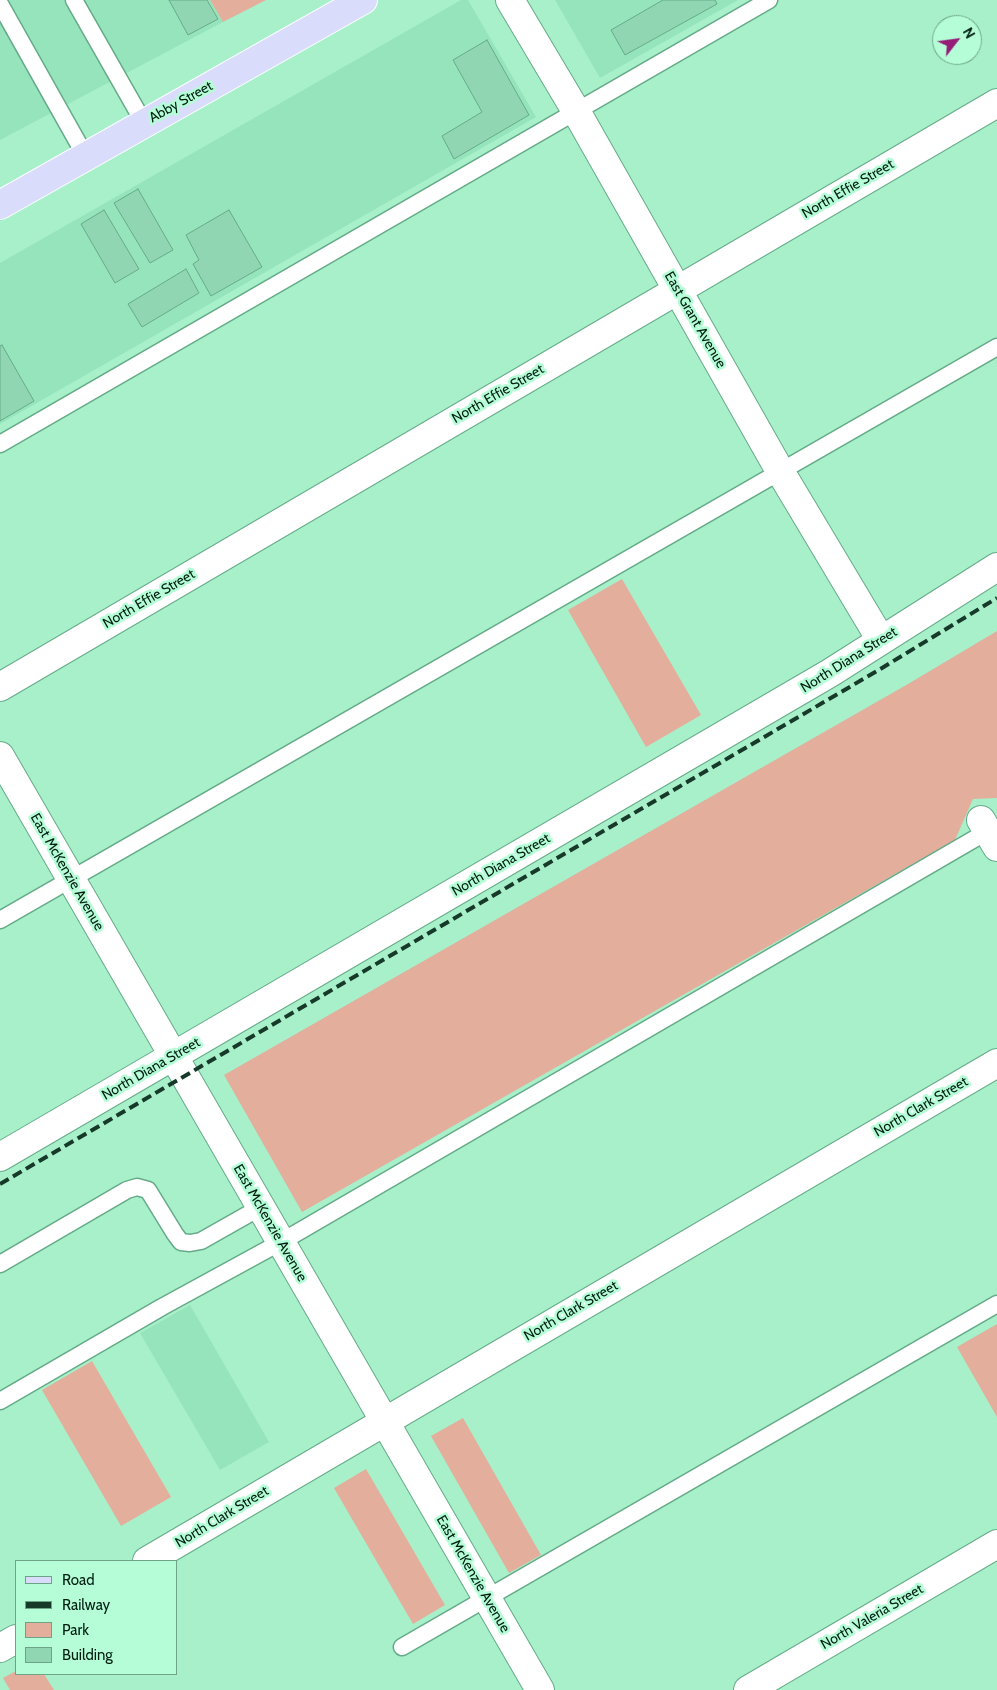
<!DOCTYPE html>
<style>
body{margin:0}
#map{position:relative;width:997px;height:1690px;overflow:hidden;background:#a8f0ca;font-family:Cabin,sans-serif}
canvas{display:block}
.legend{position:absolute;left:15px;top:1560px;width:162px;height:115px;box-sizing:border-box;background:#b5fdd7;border:1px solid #6da488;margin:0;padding:6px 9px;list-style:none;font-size:15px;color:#011e11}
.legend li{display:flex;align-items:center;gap:10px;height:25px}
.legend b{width:25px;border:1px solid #6da488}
.north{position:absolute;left:932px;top:15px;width:50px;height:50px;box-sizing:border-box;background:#b5fdd7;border:1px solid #6da488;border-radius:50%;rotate:60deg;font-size:14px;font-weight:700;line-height:20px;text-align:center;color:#011e11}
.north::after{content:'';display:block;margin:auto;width:18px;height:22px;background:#971e78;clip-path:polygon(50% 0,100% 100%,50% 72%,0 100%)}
</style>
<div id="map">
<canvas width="997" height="1690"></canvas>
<ul class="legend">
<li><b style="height:6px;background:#d9dcfb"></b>Road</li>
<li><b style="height:6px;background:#173929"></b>Railway</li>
<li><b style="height:14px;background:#e3ae9b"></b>Park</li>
<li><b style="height:14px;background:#91d6b2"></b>Building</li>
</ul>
<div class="north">N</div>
</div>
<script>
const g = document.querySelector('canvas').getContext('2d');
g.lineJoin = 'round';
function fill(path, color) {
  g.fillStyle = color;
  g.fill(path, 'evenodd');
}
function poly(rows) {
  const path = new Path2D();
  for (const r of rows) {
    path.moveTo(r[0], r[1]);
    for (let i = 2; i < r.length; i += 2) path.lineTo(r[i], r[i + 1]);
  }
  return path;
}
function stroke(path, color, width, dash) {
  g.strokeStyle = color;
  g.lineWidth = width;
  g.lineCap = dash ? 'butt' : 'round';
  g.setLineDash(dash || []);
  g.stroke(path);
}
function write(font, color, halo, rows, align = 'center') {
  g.font = font + ' Cabin,sans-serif';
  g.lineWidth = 5;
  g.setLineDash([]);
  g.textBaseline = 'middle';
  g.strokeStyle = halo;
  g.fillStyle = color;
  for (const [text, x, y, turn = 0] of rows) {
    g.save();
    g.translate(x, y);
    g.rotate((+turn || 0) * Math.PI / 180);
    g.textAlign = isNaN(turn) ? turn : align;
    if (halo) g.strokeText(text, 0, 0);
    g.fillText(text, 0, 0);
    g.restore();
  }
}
fill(poly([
 [0,0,210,0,223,22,0,140],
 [461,0,468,0,536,117,0,424,0,263],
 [555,0,738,0,600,78],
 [190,1305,269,1442,220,1470,140,1333]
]), '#95e4bc');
fill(poly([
 [210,0,266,0,223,22],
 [622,579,701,715,646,747,568,610],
 [997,631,997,798,973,799,955,840,302,1212,224,1075,908,684],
 [997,1324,997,1417,957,1347],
 [92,1361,171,1497,121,1526,42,1390],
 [463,1418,541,1555,509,1573,431,1436],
 [366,1469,445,1605,413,1624,334,1488],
 [16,1671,16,1674,44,1674,54,1690,10,1690,3,1678]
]), '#e3ae9b');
const building = poly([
 [169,0,207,0,218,19,188,35,169,0],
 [663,0,715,0,717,4,625,55,611,30,663,0],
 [487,40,529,115,454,159,442,136,482,112,453,60,487,40],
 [138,189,173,250,150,263,114,203,138,189],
 [104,210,139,269,115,283,81,224,104,210],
 [229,210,262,267,211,296,193,264,199,260,186,235,229,210],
 [186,269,199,293,142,327,128,304,186,269],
 [2,345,34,401,0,421,0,346,2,345]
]);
fill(building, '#91d6b2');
stroke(building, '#67ac89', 1);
const lane = poly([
 [74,0,144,123],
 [0,4,86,157],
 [0,444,769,0],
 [0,920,997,347],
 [0,1264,127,1190,137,1187,148,1190,175,1234,181,1242,190,1243,201,1241,261,1207],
 [0,1401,162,1307,281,1242,995,827],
 [402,1647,997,1304]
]);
const street = poly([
 [510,0,576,111,780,471,881,640],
 [0,687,997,103],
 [0,756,540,1690],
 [981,820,997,847],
 [0,1157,830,673,997,567],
 [147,1561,997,1063],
 [0,1648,16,1639],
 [748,1690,997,1544]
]);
const primary = poly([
 [0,205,363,0]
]);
stroke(lane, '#65ab88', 19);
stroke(street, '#65ab88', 30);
stroke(primary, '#fff', 30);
stroke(lane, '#fff', 16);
stroke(street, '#fff', 28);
stroke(primary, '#d9dcfb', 28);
stroke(poly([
 [0,1184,877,671,997,598]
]), '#173929', 4, [10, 5]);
write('14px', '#011e11', '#b5fdd7', [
 ["Abby Street",181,102,-29],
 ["North Effie Street",848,189,-30],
 ["East Grant Avenue",695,320,60],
 ["North Effie Street",498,394,-30],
 ["North Effie Street",149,599,-30],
 ["North Diana Street",849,660,-32],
 ["North Diana Street",501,865,-30],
 ["East McKenzie Avenue",67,872,60],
 ["North Diana Street",151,1069,-30],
 ["North Clark Street",921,1107,-30],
 ["East McKenzie Avenue",270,1223,60],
 ["North Clark Street",571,1311,-30],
 ["North Clark Street",222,1517,-31],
 ["East McKenzie Avenue",473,1574,60],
 ["North Valeria Street",872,1617,-30]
]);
</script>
